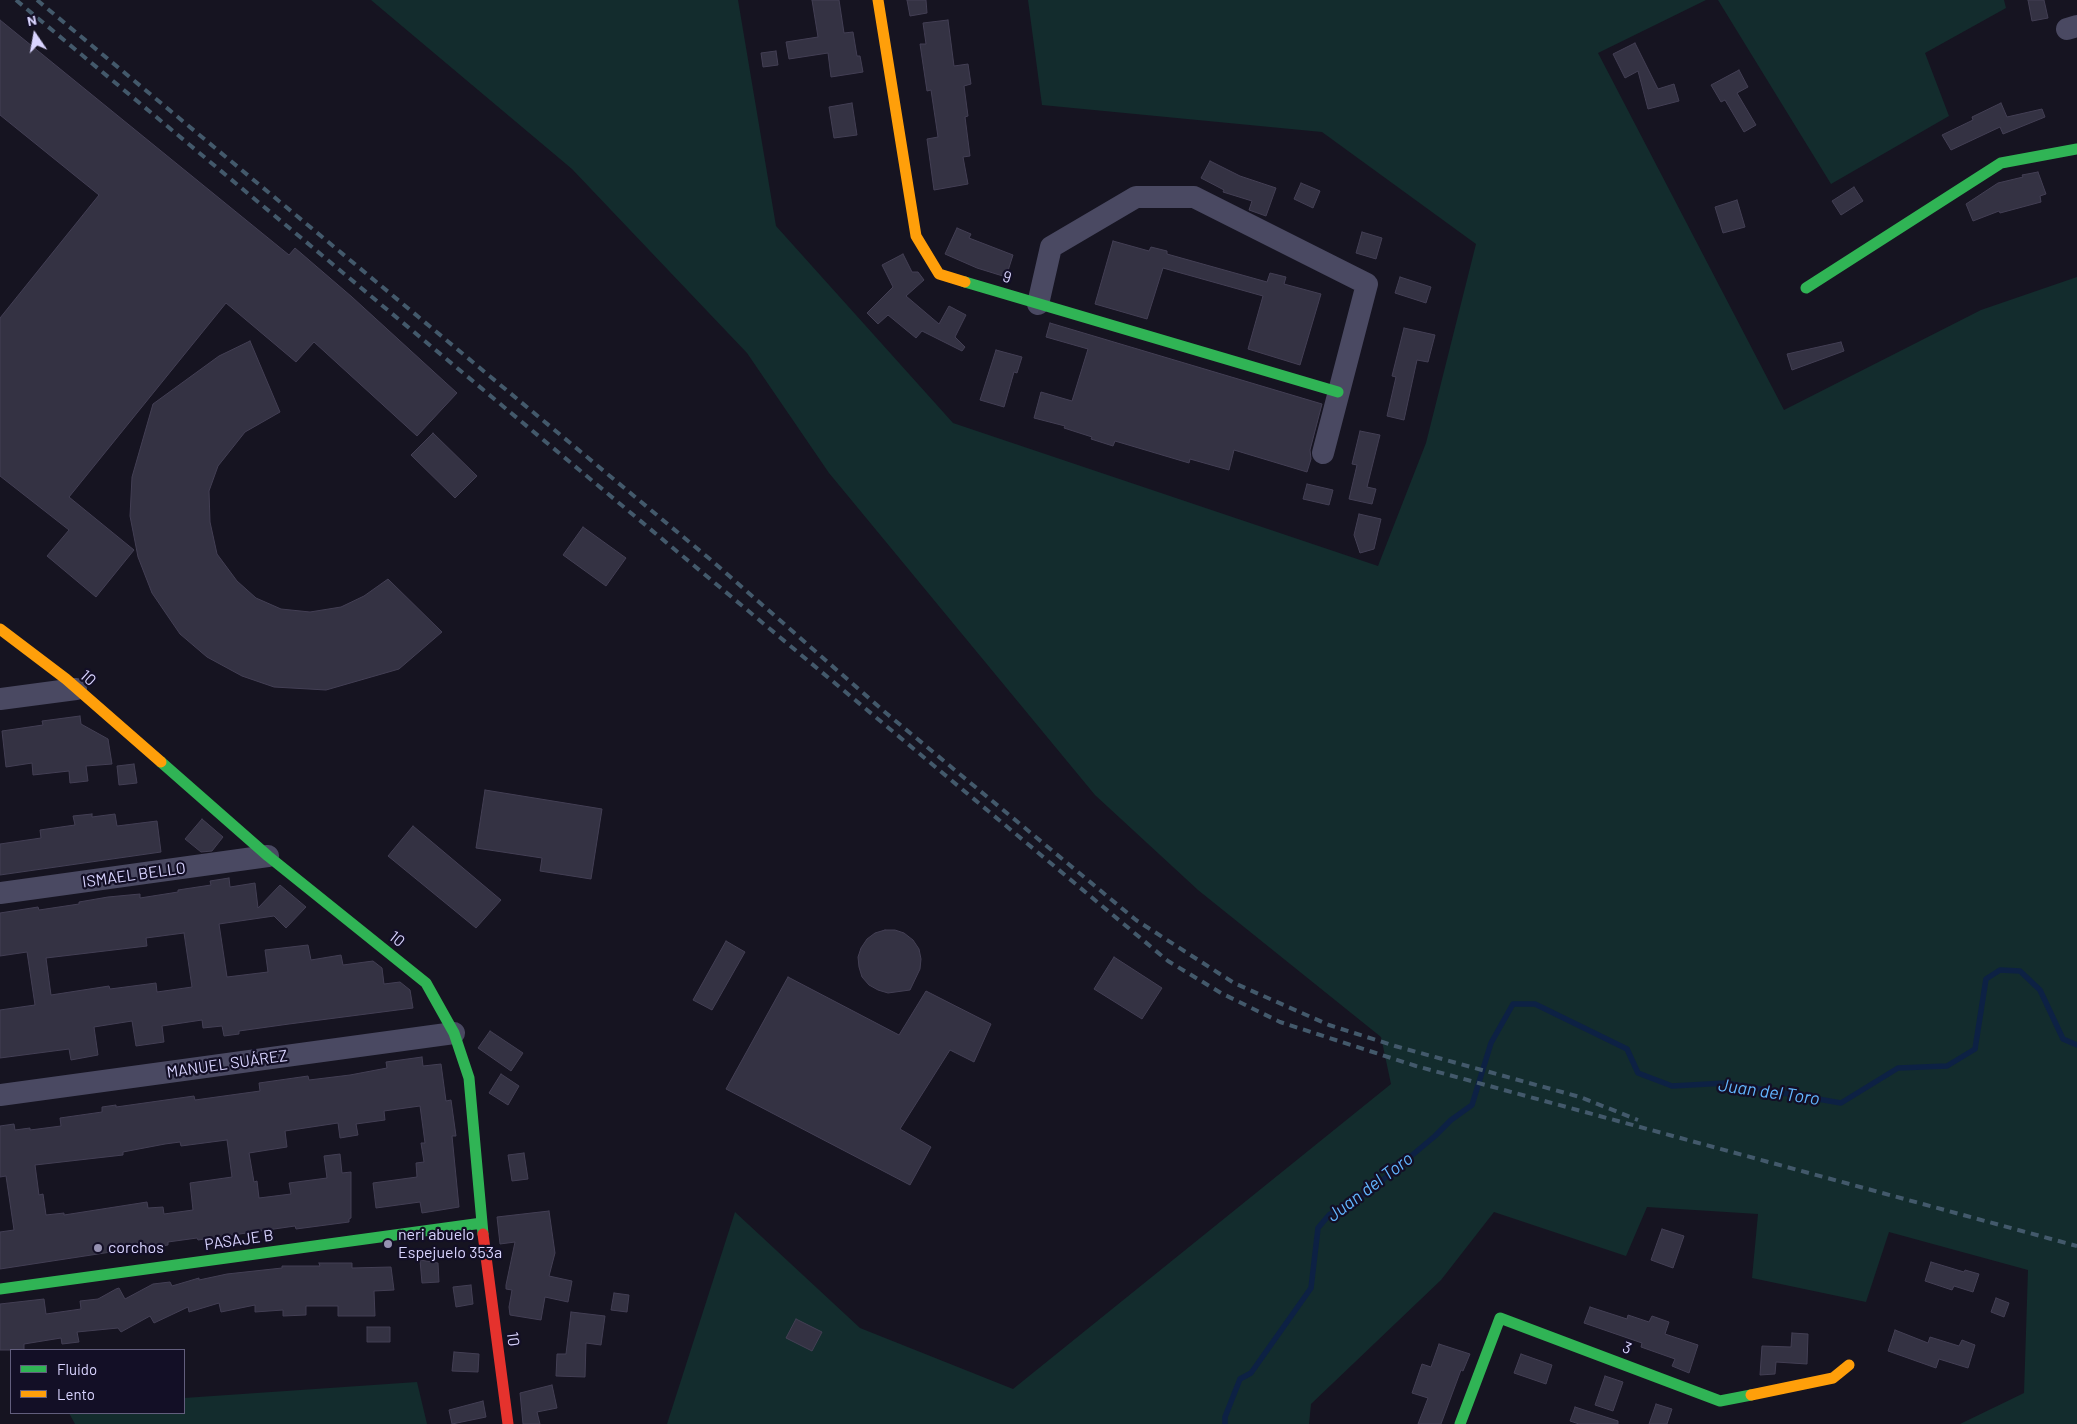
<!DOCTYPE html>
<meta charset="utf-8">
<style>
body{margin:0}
#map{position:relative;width:2077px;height:1424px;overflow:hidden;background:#161421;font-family:Barlow,sans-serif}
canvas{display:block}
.legend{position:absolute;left:10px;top:1349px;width:175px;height:65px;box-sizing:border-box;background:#130f26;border:1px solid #625e7d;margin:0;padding:6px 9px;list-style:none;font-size:15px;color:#d9d4ff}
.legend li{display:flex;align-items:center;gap:10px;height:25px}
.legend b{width:25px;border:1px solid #625e7d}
.north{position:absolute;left:10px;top:10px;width:50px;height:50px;-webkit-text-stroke:4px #130f26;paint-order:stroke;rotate:348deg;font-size:14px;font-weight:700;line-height:20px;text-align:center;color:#d9d4ff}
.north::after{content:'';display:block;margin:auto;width:18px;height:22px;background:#d9d4ff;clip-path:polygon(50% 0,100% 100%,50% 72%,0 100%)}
</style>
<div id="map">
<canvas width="2077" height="1424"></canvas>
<ul class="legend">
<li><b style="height:6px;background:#30b455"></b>Fluido</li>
<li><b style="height:6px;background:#ff9f0a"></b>Lento</li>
</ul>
<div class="north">N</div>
</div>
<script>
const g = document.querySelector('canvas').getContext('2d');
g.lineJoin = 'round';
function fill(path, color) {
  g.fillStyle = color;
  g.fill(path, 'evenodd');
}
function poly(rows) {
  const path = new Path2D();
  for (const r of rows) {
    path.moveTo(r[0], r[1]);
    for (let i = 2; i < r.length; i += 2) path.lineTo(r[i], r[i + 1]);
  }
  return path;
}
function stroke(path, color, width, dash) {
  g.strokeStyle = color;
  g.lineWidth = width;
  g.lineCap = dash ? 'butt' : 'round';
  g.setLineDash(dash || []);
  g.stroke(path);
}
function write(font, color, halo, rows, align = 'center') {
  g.font = font + ' Barlow,sans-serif';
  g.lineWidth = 4.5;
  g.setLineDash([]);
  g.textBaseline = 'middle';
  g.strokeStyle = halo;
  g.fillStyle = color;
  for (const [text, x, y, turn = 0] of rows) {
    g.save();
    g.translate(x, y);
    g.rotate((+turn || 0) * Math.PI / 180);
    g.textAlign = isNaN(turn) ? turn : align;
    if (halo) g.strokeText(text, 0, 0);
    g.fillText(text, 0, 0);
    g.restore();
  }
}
fill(poly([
 [371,0,738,0,776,226,953,423,1378,566,1426,443,1476,244,1322,132,1042,105,1028,0,1706,0,1598,53,1784,410,1981,310,2077,277,2077,1424,1960,1424,2024,1393,2028,1270,1889,1232,1866,1302,1752,1278,1758,1214,1647,1207,1626,1256,1494,1212,1441,1280,1311,1404,1309,1424,667,1424,735,1212,860,1328,1013,1389,1391,1084,1381,1037,1198,890,1095,795,829,473,747,353,572,169],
 [1718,0,2004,0,2006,8,1925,53,1949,116,1831,184],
 [417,1382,427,1424,75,1424,69,1413,184,1413,184,1398]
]), '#132c2d');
stroke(poly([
 [1225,1424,1225,1417,1240,1379,1251,1373,1311,1288,1318,1228,1329,1215,1367,1193,1435,1136,1451,1120,1472,1105,1491,1043,1513,1004,1535,1004,1627,1049,1638,1073,1672,1086,1726,1083,1841,1103,1898,1068,1947,1066,1975,1049,1986,979,2000,970,2020,971,2040,990,2063,1039,2077,1045]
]), '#0d2144', 5.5);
const building = poly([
 [812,0,839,0,844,33,853,32,857,56,860,56,863,72,831,77,828,53,789,59,786,42,818,37,812,0],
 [907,0,926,0,927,13,910,16,907,0],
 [2028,0,2044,0,2048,18,2032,21,2028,0],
 [0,20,289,255,295,248,352,297,457,393,417,436,314,342,296,362,226,303,69,497,134,550,96,597,47,556,69,530,0,476,0,318,99,195,0,115,0,20],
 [948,20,954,66,968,64,971,84,964,86,968,116,965,117,970,156,963,157,968,184,934,190,927,139,938,137,931,90,927,91,920,44,926,44,923,23,948,20],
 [1635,43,1658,89,1674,84,1679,101,1648,109,1638,71,1625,78,1613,54,1635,43],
 [776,51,778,65,763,67,761,53,776,51],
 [1739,70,1748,87,1737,93,1756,125,1744,132,1725,100,1721,102,1711,85,1739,70],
 [852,103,857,135,834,138,829,107,852,103],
 [2001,103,2007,117,2042,109,2045,117,2003,134,2000,127,1951,150,1942,135,1973,120,1972,117,2001,103],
 [1210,161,1240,176,1276,188,1266,216,1249,210,1252,201,1223,192,1224,190,1201,178,1210,161],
 [2038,172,2046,194,2040,196,2041,202,2000,213,1999,211,1973,221,1966,204,1998,183,2023,177,2022,175,2038,172],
 [1301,183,1320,191,1313,208,1294,199,1301,183],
 [1854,187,1863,201,1841,215,1832,201,1854,187],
 [1737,200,1745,227,1723,233,1715,207,1737,200],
 [957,228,971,234,969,238,1013,255,1006,277,977,268,945,254,957,228],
 [1362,232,1382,238,1376,259,1356,253,1362,232],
 [1113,241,1149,251,1151,247,1167,251,1167,254,1267,282,1270,273,1286,277,1284,284,1321,294,1300,365,1248,349,1263,296,1163,268,1147,319,1095,304,1113,241],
 [903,254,912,272,918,272,924,280,906,296,939,324,949,306,966,315,955,337,965,347,962,351,922,331,916,338,888,315,878,324,867,313,893,287,882,265,903,254],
 [1400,277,1431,287,1426,303,1395,293,1400,277],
 [1050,323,1322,404,1310,450,1311,459,1307,472,1234,450,1229,470,1190,459,1189,463,1115,441,1113,446,1091,439,1092,437,1064,428,1065,426,1034,418,1041,392,1072,401,1088,349,1046,337,1050,323],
 [1404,328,1435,335,1428,362,1417,360,1404,420,1387,416,1396,377,1392,376,1404,328],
 [250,341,280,412,245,432,218,466,209,491,210,522,217,554,237,581,256,598,281,609,310,612,341,607,364,596,388,579,442,632,399,669,326,690,274,687,242,676,207,657,180,634,152,593,138,557,130,516,132,477,153,404,219,356,250,341],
 [1841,342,1844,351,1792,370,1787,354,1841,342],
 [996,350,1022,357,1017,373,1014,372,1004,407,980,400,996,350],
 [1360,431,1380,435,1367,487,1376,489,1372,504,1349,499,1357,465,1352,464,1360,431],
 [433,433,477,476,455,498,411,455,433,433],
 [1307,484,1333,490,1329,505,1303,499,1307,484],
 [1359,514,1381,519,1374,549,1360,553,1354,535,1359,514],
 [583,527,626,558,606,586,563,555,583,527],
 [80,716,81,724,108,739,112,764,86,766,88,781,70,783,69,771,33,775,32,763,6,767,2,731,43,725,42,721,80,716],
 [134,764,137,783,119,785,117,766,134,764],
 [485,790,602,809,591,879,540,871,542,858,476,848,485,790],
 [92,814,92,817,115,814,117,826,157,821,161,852,0,875,0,844,41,838,40,830,75,825,73,816,92,814],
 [202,819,223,837,212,851,201,852,185,839,202,819],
 [413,826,501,900,476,928,388,856,413,826],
 [229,878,230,887,255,883,258,908,280,885,306,907,286,928,274,916,219,924,227,977,268,972,265,950,308,945,311,960,341,955,343,965,373,961,382,968,384,984,400,982,410,990,413,1008,289,1024,239,1031,239,1034,224,1036,222,1026,203,1028,202,1020,162,1026,164,1042,136,1046,132,1021,94,1027,98,1055,71,1060,69,1049,0,1058,0,1010,35,1005,27,952,0,956,0,913,38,907,39,910,79,904,79,902,108,897,140,894,140,898,178,892,178,890,211,885,210,881,229,878],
 [184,933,192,987,157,992,156,983,110,989,109,986,51,995,46,958,147,946,146,938,184,933],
 [885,930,895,930,904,933,913,940,919,949,921,959,920,969,910,990,888,993,878,990,869,985,862,977,859,967,858,957,861,948,867,939,875,933,885,930],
 [726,941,745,952,712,1010,693,1000,726,941],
 [1114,957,1162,988,1142,1019,1094,989,1114,957],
 [788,977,899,1035,926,991,991,1024,974,1062,950,1050,900,1129,931,1147,910,1185,726,1089,788,977],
 [490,1031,523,1053,511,1071,478,1048,490,1031],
 [422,1057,423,1066,441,1064,446,1101,451,1100,456,1136,452,1136,459,1207,422,1213,420,1202,376,1208,373,1183,417,1177,416,1163,424,1162,421,1143,425,1143,420,1106,384,1111,385,1120,356,1124,358,1135,340,1138,338,1123,285,1131,287,1147,249,1153,254,1182,257,1181,259,1198,291,1194,289,1183,327,1178,324,1156,340,1154,342,1173,351,1172,351,1218,349,1219,349,1222,296,1229,295,1226,198,1240,197,1238,168,1242,168,1245,142,1249,141,1244,111,1248,111,1252,0,1269,0,1232,14,1230,6,1176,0,1177,0,1126,14,1124,15,1130,30,1128,30,1130,61,1126,60,1118,102,1112,102,1107,116,1105,116,1107,194,1096,195,1100,260,1091,259,1083,308,1076,309,1080,350,1075,387,1068,386,1062,422,1057],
 [227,1140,232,1177,190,1183,193,1210,164,1214,163,1207,148,1208,147,1202,64,1215,64,1213,46,1215,43,1194,39,1195,35,1165,123,1155,123,1152,165,1144,180,1142,181,1146,227,1140],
 [501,1074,519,1086,508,1105,489,1093,501,1074],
 [524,1153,528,1179,512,1181,508,1155,524,1153],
 [549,1211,555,1253,549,1276,572,1281,568,1302,545,1297,541,1320,510,1315,509,1307,512,1290,506,1289,506,1285,515,1242,500,1244,497,1217,549,1211],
 [1662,1229,1684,1236,1673,1268,1651,1260,1662,1229],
 [420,1260,438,1263,439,1282,422,1283,420,1260],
 [1931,1262,1964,1272,1965,1270,1979,1274,1973,1292,1954,1286,1952,1290,1925,1281,1931,1262],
 [319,1263,352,1263,352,1268,391,1267,394,1290,374,1291,375,1316,338,1316,338,1306,306,1306,306,1315,283,1316,283,1310,255,1312,255,1305,221,1312,219,1303,189,1312,188,1307,154,1323,150,1316,121,1332,118,1328,77,1332,79,1342,62,1344,61,1338,24,1344,24,1350,0,1350,0,1304,44,1299,46,1314,81,1309,80,1301,98,1299,116,1289,119,1288,125,1299,153,1284,170,1282,172,1286,199,1278,199,1280,227,1274,282,1268,282,1266,320,1266,319,1263],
 [471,1285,473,1304,456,1307,453,1287,471,1285],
 [614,1293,629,1295,627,1312,611,1310,614,1293],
 [1996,1298,2009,1303,2004,1317,1991,1312,1996,1298],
 [1590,1307,1627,1319,1628,1315,1649,1322,1652,1316,1669,1322,1665,1334,1698,1345,1689,1373,1672,1366,1675,1359,1641,1347,1642,1343,1584,1323,1590,1307],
 [571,1312,605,1316,601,1345,586,1343,585,1377,556,1376,557,1354,566,1354,571,1312],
 [796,1319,822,1332,812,1351,786,1338,796,1319],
 [367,1327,390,1327,390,1342,367,1342,367,1327],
 [1895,1330,1928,1343,1930,1337,1959,1346,1962,1340,1975,1345,1968,1368,1939,1359,1936,1368,1888,1351,1895,1330],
 [1792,1333,1808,1334,1807,1364,1776,1362,1775,1374,1760,1375,1762,1346,1791,1347,1792,1333],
 [1439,1344,1470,1354,1463,1371,1461,1370,1441,1424,1418,1424,1428,1398,1412,1393,1422,1364,1431,1367,1439,1344],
 [454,1352,479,1354,478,1372,452,1371,454,1352],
 [1521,1354,1552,1365,1546,1384,1514,1373,1521,1354],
 [1605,1376,1623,1382,1613,1411,1595,1405,1605,1376],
 [552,1385,557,1408,537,1412,540,1424,523,1424,520,1393,552,1385],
 [483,1401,486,1417,452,1424,449,1410,483,1401],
 [1656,1404,1672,1409,1667,1424,1649,1424,1656,1404],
 [1575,1407,1618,1421,1618,1424,1579,1424,1570,1421,1575,1407]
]);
fill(building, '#343243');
stroke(building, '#433f54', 1);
stroke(poly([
 [2067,29,2077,26],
 [1038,304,1051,247,1136,197,1194,197,1367,284,1323,453],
 [0,699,76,689],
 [0,893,268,856],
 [0,1095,454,1033]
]), '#4a4962', 22);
stroke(poly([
 [965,282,1338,392],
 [1806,288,2001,163,2077,149],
 [161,762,268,856,426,983,454,1033,469,1078,483,1234],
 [0,1289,482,1223],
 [1460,1424,1500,1318,1720,1401,1751,1395]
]), '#30b455', 11);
stroke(poly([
 [878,0,916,236,939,274,965,282],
 [0,629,66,679,161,762],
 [1751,1395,1833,1378,1849,1365]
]), '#ff9f0a', 11);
stroke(poly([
 [483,1234,508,1424]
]), '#e5322d', 11);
stroke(poly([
 [16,0,1168,961,1221,993,1280,1022,1416,1066,2077,1246],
 [37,0,711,560,886,713,1136,920,1234,983,1329,1025,1395,1046,1580,1097,1638,1120]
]), '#43596b', 4, [8, 6]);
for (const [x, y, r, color] of [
 [388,1244,5,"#9591b1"],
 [98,1248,5,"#9591b1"]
]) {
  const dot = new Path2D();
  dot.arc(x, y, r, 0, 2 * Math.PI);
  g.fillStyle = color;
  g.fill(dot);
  stroke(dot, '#130f26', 2);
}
write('16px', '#d9d4ff', '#130f26', [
 ["9",1007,277,17],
 ["10",88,678,42],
 ["ISMAEL BELLO",134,875,-8],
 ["10",397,939,39],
 ["MANUEL SUÁREZ",227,1064,-8],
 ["PASAJE B",239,1240,-8],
 ["10",513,1339,83],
 ["3",1627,1348,21]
]);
write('16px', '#d9d4ff', '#130f26', [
 ["neri abuelo",398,1235],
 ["Espejuelo 353a",398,1253],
 ["corchos",108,1248]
], 'left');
write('italic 18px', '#62b6ff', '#130f26', [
 ["Juan del Toro",1769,1092,8],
 ["Juan del Toro",1370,1187,-37]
]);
</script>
